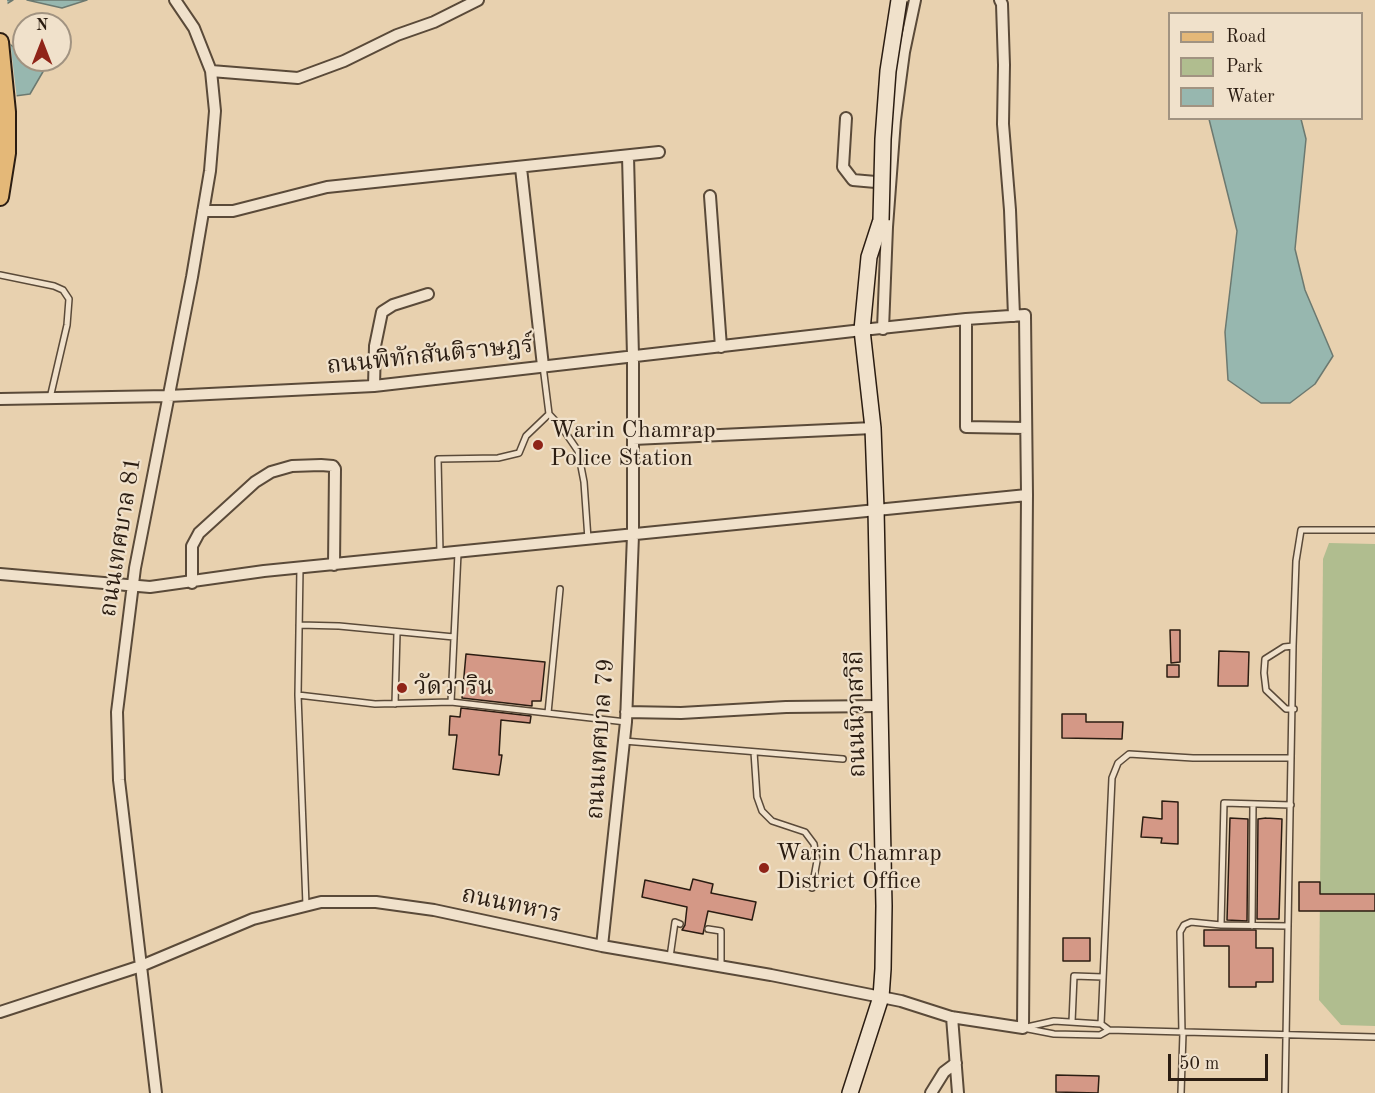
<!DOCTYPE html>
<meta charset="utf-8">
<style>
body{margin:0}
#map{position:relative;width:1375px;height:1093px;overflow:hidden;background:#e8d1af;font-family:"Old Standard TT",serif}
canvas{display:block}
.legend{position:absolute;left:1168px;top:12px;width:195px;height:108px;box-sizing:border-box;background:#f0e1cb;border:2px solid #a19381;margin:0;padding:8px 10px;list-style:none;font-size:18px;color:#2b1d12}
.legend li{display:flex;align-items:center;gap:12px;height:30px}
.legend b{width:30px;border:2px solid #a19381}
.north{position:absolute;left:12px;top:12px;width:60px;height:60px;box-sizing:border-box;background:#f0e1cb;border:2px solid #a19381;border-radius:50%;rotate:0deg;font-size:16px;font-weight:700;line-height:24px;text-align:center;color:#2b1d12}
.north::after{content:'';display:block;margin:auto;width:21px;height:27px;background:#8f2418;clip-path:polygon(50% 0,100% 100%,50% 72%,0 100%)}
.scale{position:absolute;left:1168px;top:1054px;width:100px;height:27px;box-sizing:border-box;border:3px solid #2b1d12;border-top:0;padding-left:8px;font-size:18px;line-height:21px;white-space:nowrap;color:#2b1d12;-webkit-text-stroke:4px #f0e1cb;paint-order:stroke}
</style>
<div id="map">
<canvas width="1375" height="1093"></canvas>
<ul class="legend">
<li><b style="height:8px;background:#e4b878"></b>Road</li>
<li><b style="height:16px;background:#b0bd8f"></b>Park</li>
<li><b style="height:16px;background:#97b7af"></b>Water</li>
</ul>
<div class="north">N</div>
<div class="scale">50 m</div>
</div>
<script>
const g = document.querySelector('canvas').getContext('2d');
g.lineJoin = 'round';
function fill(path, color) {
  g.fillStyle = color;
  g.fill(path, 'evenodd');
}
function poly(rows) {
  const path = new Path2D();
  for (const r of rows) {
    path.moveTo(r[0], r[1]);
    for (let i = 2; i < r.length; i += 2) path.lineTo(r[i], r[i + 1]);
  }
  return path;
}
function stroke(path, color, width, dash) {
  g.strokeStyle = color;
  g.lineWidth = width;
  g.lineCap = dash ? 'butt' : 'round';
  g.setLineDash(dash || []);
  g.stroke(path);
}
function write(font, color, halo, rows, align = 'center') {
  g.font = font + ' "Old Standard TT","Noto Serif Thai",serif';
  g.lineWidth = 4.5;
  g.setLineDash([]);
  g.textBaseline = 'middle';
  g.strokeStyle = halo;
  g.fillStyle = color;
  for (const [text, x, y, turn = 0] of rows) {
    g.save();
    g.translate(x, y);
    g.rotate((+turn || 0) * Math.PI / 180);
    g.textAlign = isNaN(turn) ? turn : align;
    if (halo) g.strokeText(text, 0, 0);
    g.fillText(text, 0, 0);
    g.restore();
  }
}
fill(poly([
 [1329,543,1375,544,1375,1026,1341,1025,1319,1000,1323,559]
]), '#b0bd8f');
const water = poly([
 [0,0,13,0,3,6,7,42,24,55,24,60,31,60,44,70,30,94,0,98,0,0],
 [27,0,87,0,62,8,27,0],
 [1209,119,1301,119,1306,139,1295,249,1305,290,1333,356,1315,384,1290,403,1261,403,1228,380,1225,332,1237,231,1209,119]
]);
fill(water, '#97b7af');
stroke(water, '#6c7970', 1.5);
fill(poly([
 [0,0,7,0,8,6,6,7,17,99,0,101]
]), '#e8d1af');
const building = poly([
 [1170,630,1180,630,1180,662,1171,663,1170,630],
 [1219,651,1249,652,1248,686,1218,686,1219,651],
 [466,654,545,662,541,701,532,701,532,706,462,698,466,654],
 [1167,665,1179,665,1179,677,1167,677,1167,665],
 [461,708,531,716,530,723,501,720,499,755,502,755,499,775,453,769,457,735,449,735,450,716,460,717,461,708],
 [1062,714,1086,714,1086,722,1123,722,1122,739,1062,738,1062,714],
 [1162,801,1178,802,1178,844,1161,843,1162,838,1141,837,1143,817,1162,819,1162,801],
 [1230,818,1248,819,1247,921,1227,920,1230,818],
 [1266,818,1282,819,1279,919,1257,919,1258,819,1266,818],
 [693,879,713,884,711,893,756,902,752,920,708,911,703,934,682,930,685,925,687,907,642,897,645,880,690,890,693,879],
 [1299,882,1320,882,1320,894,1375,894,1375,911,1299,911,1299,882],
 [1204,930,1256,930,1256,948,1273,948,1273,982,1256,982,1256,987,1229,987,1229,946,1204,946,1204,930],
 [1063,938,1090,938,1090,961,1063,961,1063,938],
 [1056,1075,1099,1076,1098,1093,1056,1092,1056,1075]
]);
fill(building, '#d49886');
stroke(building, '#2b1d12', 1.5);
const service = poly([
 [0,275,54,286,63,290,69,299,67,325,50,398],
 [543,366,549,414,563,429,578,451,584,482,588,539],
 [440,553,438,459,498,458,519,453,526,436,549,414],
 [458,553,451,702,626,722],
 [299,625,339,626,454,637],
 [1293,646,1284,647,1265,659,1264,673,1266,690,1286,709,1294,709],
 [298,695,300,568],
 [395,704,397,633],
 [548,713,560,589],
 [624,741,843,759],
 [754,752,757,797,762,811,772,821,805,832,814,844,817,861,812,888],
 [306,905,298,695,375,704,451,702],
 [1221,925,1224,803,1291,805],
 [1252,926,1253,804],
 [708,929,721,931,721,967],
 [670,957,675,922,680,924],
 [1072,1022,1074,976,1103,977],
 [1101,1024,1112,778,1118,763,1129,754,1193,758,1291,758],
 [1027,1027,1054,1021,1101,1024,1109,1030],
 [1023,1028,1054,1034,1100,1035,1109,1030,1375,1037],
 [1182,1033,1180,932,1184,925,1191,922,1221,925,1288,926],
 [1181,1093,1183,1033],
 [1285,1093,1293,646,1296,561,1301,530,1375,530]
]);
const minor = poly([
 [1000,0,1002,4,1004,65,1003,124,1010,210,1014,316],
 [211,71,298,78,344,61,397,35,434,22,478,0],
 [846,118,843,167,853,180,887,183],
 [521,168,543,366],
 [710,196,721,347],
 [203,211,233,211,327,187,659,152],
 [966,319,966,427,1026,428],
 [883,329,887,227,895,120,904,52,915,0],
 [374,386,375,346,382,312,393,305,428,294],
 [0,399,168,396,374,386,862,330,966,319,1025,315,1027,495,1023,1028,951,1017,901,1001,771,975,602,946,434,910,376,902,321,902,253,919,141,966,0,1012],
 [633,439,873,428],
 [0,574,150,587,264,571,1027,495],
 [192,583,192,546,199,533,255,482,271,472,292,466,321,465,333,466,335,469,334,565],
 [626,712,681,713,786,707,879,706],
 [602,946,626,722,633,535,633,356,628,156],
 [952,1017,958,1093],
 [156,1093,119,780,117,712,135,568,192,277,210,171,215,111,211,71,194,28,175,0],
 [931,1093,944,1072,956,1063]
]);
const secondary = poly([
 [850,1093,881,997,883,969,884,906,876,509,873,428,862,330,869,257,881,220]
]);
const primary = poly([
 [0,42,7,112,7,153,0,197]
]);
stroke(service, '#5a4a39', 8);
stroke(minor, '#5a4a39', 14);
stroke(secondary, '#2b1d12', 18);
stroke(primary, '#2b1d12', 20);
stroke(service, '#f0e1cb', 5);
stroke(minor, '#f0e1cb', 10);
stroke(secondary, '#f0e1cb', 15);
stroke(primary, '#e4b878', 16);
const secondaryBridge = poly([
 [881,220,883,139,888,71,899,0]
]);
stroke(secondaryBridge, '#2b1d12', 18, []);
stroke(secondaryBridge, '#f0e1cb', 15);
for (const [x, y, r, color] of [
 [538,445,6,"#8f2418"],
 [402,688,6,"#8f2418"],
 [764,868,6,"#8f2418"]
]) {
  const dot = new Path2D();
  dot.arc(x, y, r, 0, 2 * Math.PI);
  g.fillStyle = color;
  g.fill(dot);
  stroke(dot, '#f0e1cb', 2);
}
write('24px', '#2b1d12', '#f0e1cb', [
 ["ถนนพิทักสันติราษฎร์",430,356,-6],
 ["ถนนเทศบาล 81",121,537,-81],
 ["ถนนนิวาสวิถี",857,714,-91],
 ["ถนนเทศบาล 79",601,739,-86],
 ["ถนนทหาร",511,905,12]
]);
write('24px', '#2b1d12', '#f0e1cb', [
 ["Warin Chamrap",550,431],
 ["Police Station",550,459],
 ["วัดวาริน",414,688],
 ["Warin Chamrap",776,854],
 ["District Office",776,882]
], 'left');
</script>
